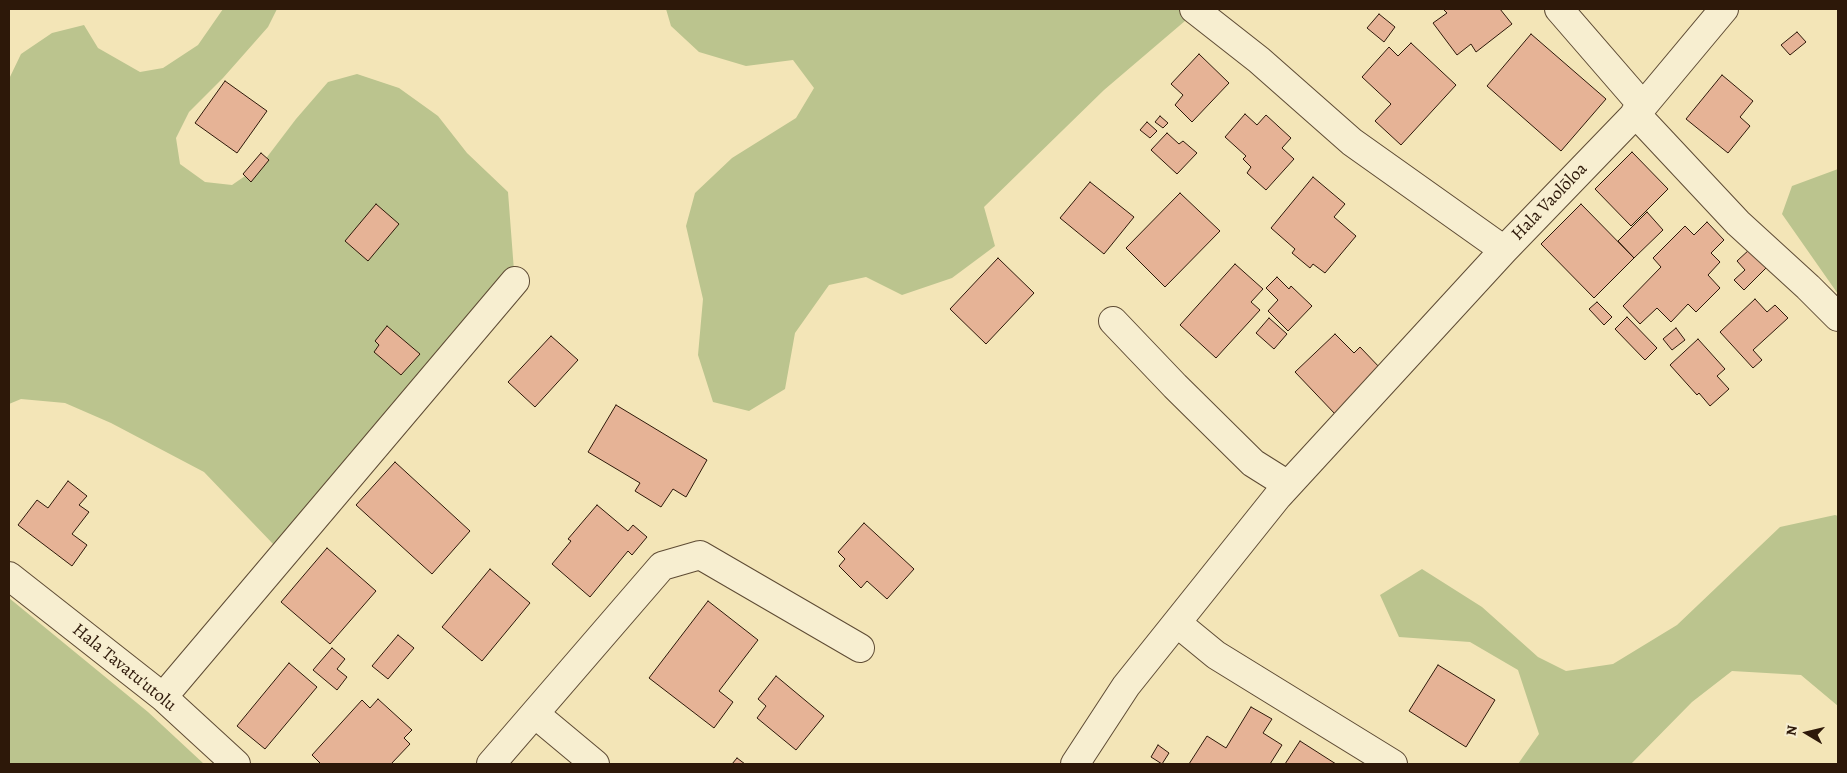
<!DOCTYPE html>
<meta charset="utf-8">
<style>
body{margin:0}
#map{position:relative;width:1847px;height:773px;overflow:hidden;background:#f3e5b7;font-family:Alegreya,serif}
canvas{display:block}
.frame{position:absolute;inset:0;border:10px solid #2d1809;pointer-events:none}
.north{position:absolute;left:1782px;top:708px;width:50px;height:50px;-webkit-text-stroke:4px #f7eed0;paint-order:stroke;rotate:279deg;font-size:14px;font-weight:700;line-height:20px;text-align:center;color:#2d1809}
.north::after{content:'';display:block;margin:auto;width:18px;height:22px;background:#2d1809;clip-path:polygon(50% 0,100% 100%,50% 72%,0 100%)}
</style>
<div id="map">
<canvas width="1847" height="773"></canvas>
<div class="frame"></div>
<div class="north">N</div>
</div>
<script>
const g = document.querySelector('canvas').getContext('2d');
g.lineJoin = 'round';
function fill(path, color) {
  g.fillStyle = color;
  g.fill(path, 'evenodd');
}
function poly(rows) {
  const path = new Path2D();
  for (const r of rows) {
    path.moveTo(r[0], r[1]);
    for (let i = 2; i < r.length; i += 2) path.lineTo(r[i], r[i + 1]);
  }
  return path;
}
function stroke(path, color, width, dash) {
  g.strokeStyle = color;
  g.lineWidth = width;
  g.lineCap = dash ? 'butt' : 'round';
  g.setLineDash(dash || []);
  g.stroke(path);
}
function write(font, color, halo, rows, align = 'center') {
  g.font = font + ' Alegreya,serif';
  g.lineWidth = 4;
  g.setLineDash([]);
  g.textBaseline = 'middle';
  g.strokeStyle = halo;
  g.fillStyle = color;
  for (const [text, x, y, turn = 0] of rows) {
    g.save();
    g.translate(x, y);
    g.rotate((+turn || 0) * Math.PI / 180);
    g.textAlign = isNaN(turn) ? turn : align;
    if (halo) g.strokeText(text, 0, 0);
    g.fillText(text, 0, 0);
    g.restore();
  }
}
fill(poly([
 [223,9,277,9,268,27,223,78,189,112,176,138,180,164,205,182,232,185,261,165,296,119,328,82,357,74,399,88,438,116,467,153,508,192,514,271,274,545,204,472,111,423,65,403,21,399,9,404,9,79,21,54,52,33,84,25,98,48,140,72,163,68,198,45],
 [666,9,1199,9,1104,90,984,207,995,246,952,278,902,295,866,277,829,285,795,333,785,389,749,411,713,402,698,355,703,299,686,226,695,193,732,158,796,118,814,88,793,60,746,66,699,52,671,26],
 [1838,169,1838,294,1782,214,1792,186],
 [1835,515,1838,516,1838,706,1801,675,1732,671,1692,702,1631,764,1518,764,1539,734,1518,670,1470,642,1399,637,1380,595,1422,569,1482,607,1538,657,1566,671,1613,664,1677,625,1780,527],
 [9,598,148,712,204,764,9,764]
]), '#bbc48e');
const building = poly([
 [1443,9,1500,9,1512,24,1476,52,1471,44,1457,55,1433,23,1447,13,1443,9],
 [1379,14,1395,27,1384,42,1367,28,1379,14],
 [1797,32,1806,42,1790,55,1781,45,1797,32],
 [1531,34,1606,99,1561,151,1487,86,1531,34],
 [1411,43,1456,85,1401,145,1375,121,1391,104,1362,77,1389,47,1398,56,1411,43],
 [1199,54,1229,83,1192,122,1175,105,1183,95,1171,84,1199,54],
 [1722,75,1753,101,1740,117,1750,126,1728,153,1686,119,1722,75],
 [225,81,267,111,237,153,195,123,225,81],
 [1245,114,1257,125,1266,115,1291,138,1282,148,1294,159,1266,190,1247,173,1251,167,1243,159,1246,156,1225,137,1245,114],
 [1160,116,1168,123,1163,128,1155,122,1160,116],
 [1147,122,1157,131,1150,138,1140,130,1147,122],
 [1167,133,1179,144,1183,141,1197,153,1177,174,1151,150,1167,133],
 [1632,152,1668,189,1631,226,1595,189,1632,152],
 [261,153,269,160,251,182,243,174,261,153],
 [1313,177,1345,204,1334,217,1356,236,1325,273,1313,264,1310,268,1292,253,1295,249,1271,228,1313,177],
 [1090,182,1134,217,1104,254,1060,218,1090,182],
 [1180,193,1220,231,1165,287,1126,248,1180,193],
 [376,204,399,224,368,261,345,241,376,204],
 [1581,204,1634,258,1594,298,1541,244,1581,204],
 [1647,212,1663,230,1634,258,1618,241,1647,212],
 [1707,222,1724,240,1711,253,1720,262,1708,275,1720,288,1696,312,1688,304,1671,322,1657,308,1640,324,1623,306,1661,267,1653,258,1685,226,1694,235,1707,222],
 [1750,249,1767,267,1744,290,1734,280,1745,270,1737,261,1750,249],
 [998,258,1034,293,986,344,950,309,998,258],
 [1235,264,1263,289,1251,302,1260,310,1216,358,1180,325,1235,264],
 [1277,277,1289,289,1291,286,1312,306,1288,331,1268,311,1278,300,1266,288,1277,277],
 [1755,299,1767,312,1775,305,1788,318,1753,350,1762,360,1753,368,1720,332,1755,299],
 [1597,302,1612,317,1604,325,1589,309,1597,302],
 [1627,317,1657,348,1645,360,1615,329,1627,317],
 [1269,318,1287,334,1274,349,1256,333,1269,318],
 [387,326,420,354,401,375,374,352,379,345,375,341,387,326],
 [1676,328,1685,340,1672,350,1663,339,1676,328],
 [1335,334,1354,353,1360,347,1382,370,1336,415,1295,372,1335,334],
 [551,336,578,360,535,407,508,382,551,336],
 [1698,339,1725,369,1717,376,1729,389,1710,406,1699,393,1697,395,1670,365,1698,339],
 [616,405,707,460,686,497,673,489,661,507,635,491,640,483,588,452,616,405],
 [395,462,470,531,432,574,356,505,395,462],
 [68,481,87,496,79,505,89,512,72,534,87,545,72,566,18,525,37,500,48,508,68,481],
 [597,505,628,531,633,525,647,537,632,555,628,551,590,597,552,564,571,541,568,539,597,505],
 [864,523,914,569,887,599,867,581,861,588,839,566,845,559,838,552,864,523],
 [327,548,376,591,330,644,281,602,327,548],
 [490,569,530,603,482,661,442,627,490,569],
 [708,601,758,640,719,691,733,702,714,728,649,678,708,601],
 [398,635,414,648,388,679,372,666,398,635],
 [332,648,345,659,337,669,347,677,337,690,313,670,332,648],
 [289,663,317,687,265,749,237,726,289,663],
 [1438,665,1495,700,1466,747,1409,711,1438,665],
 [776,676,824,716,796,750,757,718,766,706,758,699,776,676],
 [378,699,412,730,404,738,410,744,391,764,321,764,312,755,362,700,370,708,378,699],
 [1251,707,1272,719,1263,733,1282,745,1270,764,1189,764,1207,736,1226,748,1251,707],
 [1300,741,1336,764,1285,764,1300,741],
 [1158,745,1169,753,1162,764,1151,757,1158,745],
 [737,758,745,764,732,764,737,758]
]);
fill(building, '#e6b396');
stroke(building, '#2d1809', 1);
const street = poly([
 [1194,9,1259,60,1352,142,1504,250,1643,106,1724,9],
 [1559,9,1643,106],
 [1635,113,1738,223,1808,287,1838,317],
 [1113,321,1175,386,1253,463,1288,485],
 [9,576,163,697,236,764],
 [1177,623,1216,655,1393,764],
 [163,697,515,281],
 [535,714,595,764],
 [491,764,662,566,700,555,860,648],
 [1075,764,1126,686,1278,496,1504,250]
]);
stroke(street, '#5e4b34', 30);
stroke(street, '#f7eed0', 28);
write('18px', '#2d1809', '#f7eed0', [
 ["Hala Vaolōloa",1550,202,-46],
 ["Hala Tavatu'utolu",124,668,39]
]);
</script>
